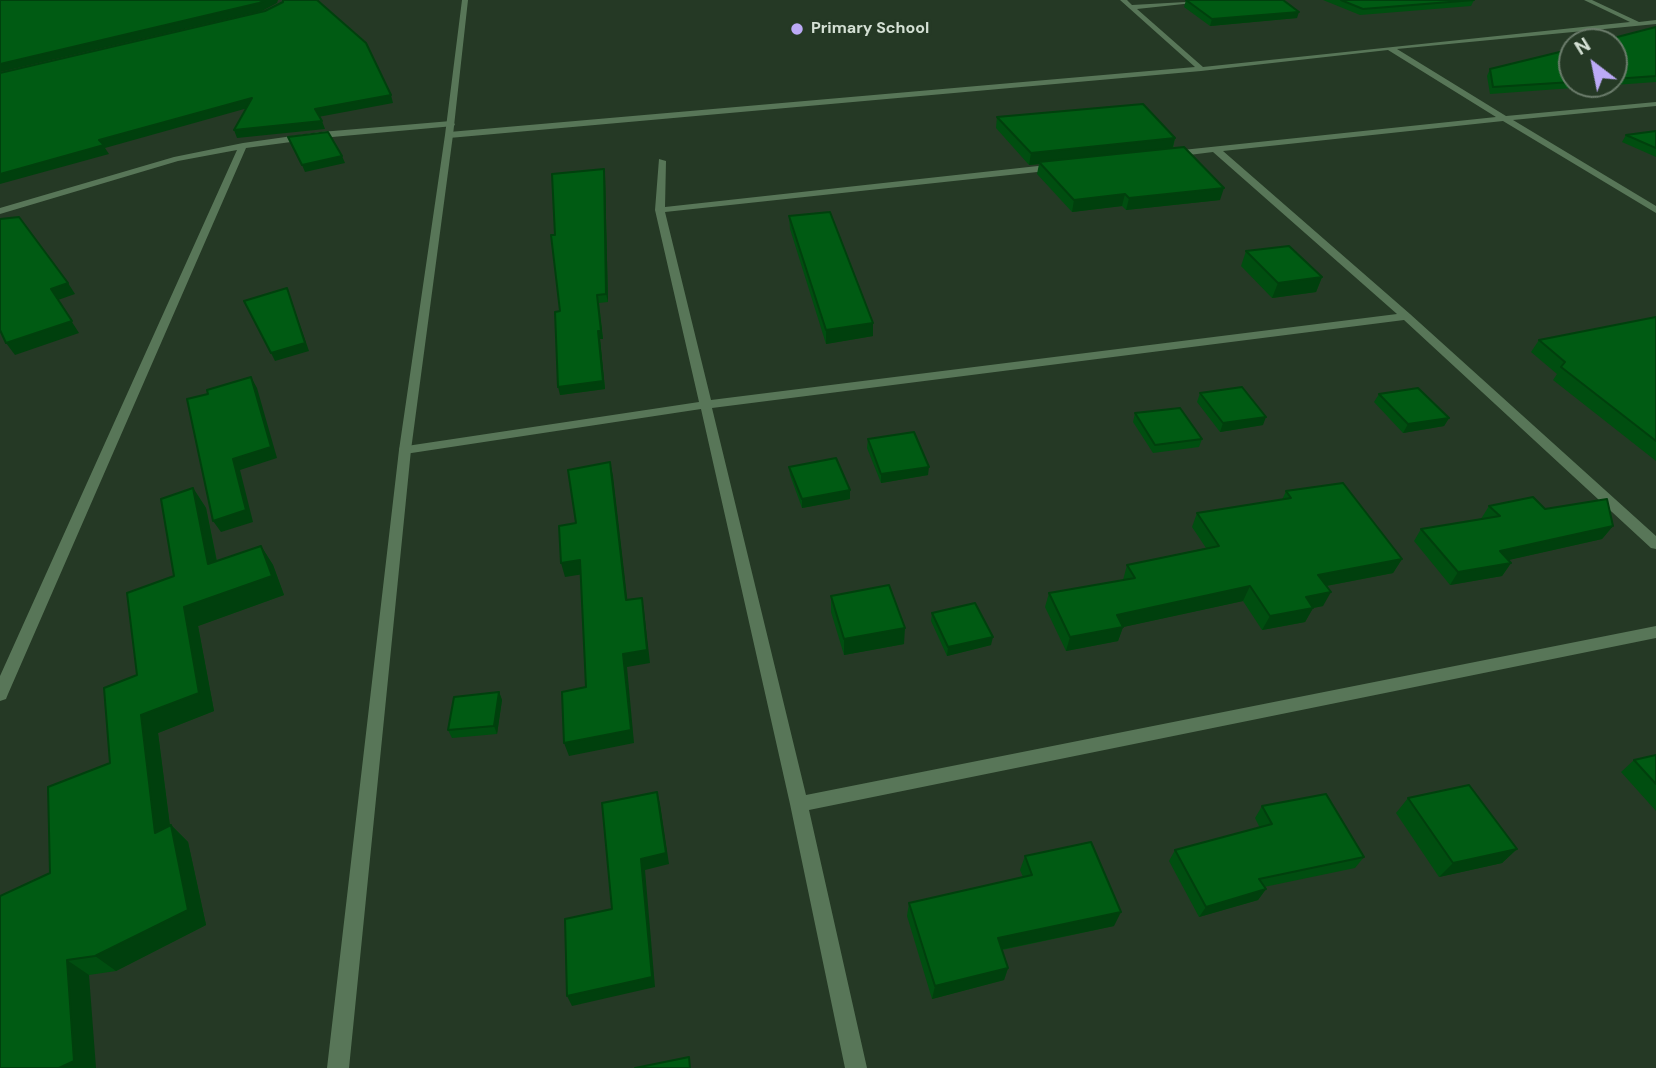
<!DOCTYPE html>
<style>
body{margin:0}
#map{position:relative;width:1656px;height:1068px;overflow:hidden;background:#253925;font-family:"DM Sans",sans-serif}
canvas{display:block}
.north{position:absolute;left:1558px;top:28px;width:70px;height:70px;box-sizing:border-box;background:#253925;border:2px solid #6b7c6b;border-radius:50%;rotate:328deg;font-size:19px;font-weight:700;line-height:28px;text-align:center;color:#d4e0d4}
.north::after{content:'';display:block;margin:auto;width:24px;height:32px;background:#bcaaf6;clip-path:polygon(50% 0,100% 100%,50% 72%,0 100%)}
</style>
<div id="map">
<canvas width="1656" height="1068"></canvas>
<div class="north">N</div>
</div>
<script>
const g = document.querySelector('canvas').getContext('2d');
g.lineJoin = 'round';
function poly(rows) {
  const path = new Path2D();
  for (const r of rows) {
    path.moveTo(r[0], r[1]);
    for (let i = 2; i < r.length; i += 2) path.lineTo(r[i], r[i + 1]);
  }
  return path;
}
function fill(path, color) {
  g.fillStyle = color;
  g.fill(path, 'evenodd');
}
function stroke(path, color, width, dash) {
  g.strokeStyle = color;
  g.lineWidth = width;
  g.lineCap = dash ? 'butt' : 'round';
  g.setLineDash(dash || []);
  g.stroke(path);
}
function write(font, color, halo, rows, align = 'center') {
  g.font = font + ' "DM Sans",sans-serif';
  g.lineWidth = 6;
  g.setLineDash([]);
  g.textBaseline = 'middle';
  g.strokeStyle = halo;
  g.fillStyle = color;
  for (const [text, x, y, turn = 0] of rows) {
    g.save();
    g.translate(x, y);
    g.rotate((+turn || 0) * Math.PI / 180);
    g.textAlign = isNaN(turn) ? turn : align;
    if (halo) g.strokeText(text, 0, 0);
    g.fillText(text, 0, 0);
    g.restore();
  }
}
fill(poly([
 [1120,0,1127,0,1132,5,1221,0,1137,9,1203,67,1630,22,1584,0,1592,0,1639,22,1656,20,1656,24,1397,49,1506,116,1656,102,1656,106,1513,120,1656,206,1656,213,1503,121,1223,151,1410,314,1656,536,1656,549,1651,548,1404,320,712,408,806,795,1656,626,1656,638,809,810,867,1068,845,1068,790,804,701,409,405,454,400,453,399,450,400,447,699,402,655,210,659,159,666,161,665,207,1056,164,1060,167,1056,170,665,212,711,400,1397,314,1213,152,1173,157,1169,154,1173,151,1496,117,1388,50,1201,71,449,138,445,135,449,132,1195,67,1120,0],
 [451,121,455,124,454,126,321,138,246,148,8,694,6,699,0,701,0,676,237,150,178,161,0,214,0,208,174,157,243,143,321,132,451,121]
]), '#587658');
fill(poly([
 [462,0,468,0,453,135,411,450,349,1068,327,1068,399,450,445,135,462,0]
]), '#587658');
fill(poly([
 [1186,0,1297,18,1210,26,1184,7],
 [1323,0,1474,0,1471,6,1360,15],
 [1656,27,1656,82,1490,94,1487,76,1490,69,1572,49,1572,84,1614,84,1614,42],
 [997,117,1175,138,1173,148,1220,200,1126,210,1122,206,1072,212,1037,174,1039,164,1029,165,996,128],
 [1656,131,1656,157,1622,142,1626,135],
 [605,176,608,302,599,303,603,339,600,339,605,389,560,395,560,311,555,235],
 [789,216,873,323,873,336,826,344,790,229],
 [1246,251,1322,277,1316,292,1272,298,1241,266],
 [1656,317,1656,461,1553,380,1557,374,1531,352,1539,340],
 [1200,393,1263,425,1220,432,1197,402],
 [1379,394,1449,418,1444,426,1403,433,1374,402],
 [1135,413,1202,439,1199,447,1153,453,1133,422],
 [868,439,928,475,881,483,867,448],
 [789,467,850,499,802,508,790,475],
 [193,488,206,508,217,561,261,546,273,565,284,595,198,626,214,711,158,733,170,826,171,825,188,842,206,925,116,971,89,975,0,1068,50,873,110,763,137,675,174,576],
 [1286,491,1402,559,1393,573,1326,586,1323,606,1313,608,1305,622,1262,630,1243,601,1123,627,1118,641,1066,651,1045,607,1049,593,1123,580,1127,565,1206,548,1192,527,1197,513,1282,500],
 [1489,506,1545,509,1613,526,1602,539,1508,560,1511,563,1502,576,1450,585,1414,541,1421,529,1481,519],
 [831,596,904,644,844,655,831,612],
 [932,613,991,645,947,656,931,621],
 [499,692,502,700,497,734,452,738,448,730],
 [1656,755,1656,811,1621,772,1634,760],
 [1408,798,1517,849,1502,863,1439,877,1396,813],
 [1262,806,1364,857,1355,868,1264,887,1266,889,1258,900,1199,917,1169,861,1175,850,1260,828,1255,818],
 [1025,856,1114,926,1002,950,1008,968,1004,980,932,999,907,916,909,903,1023,877,1020,870]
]), '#004e10');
fill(poly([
 [266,0,278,0,277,3,262,11,0,72,0,64],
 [1299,12,1297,18,1210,26,1212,19],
 [391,95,393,103,318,117,315,109],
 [252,98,255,106,105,148,109,154,0,184,0,174,99,140],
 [322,121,325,129,237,138,234,130],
 [1175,138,1172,149,1039,162,1039,164,1029,165,1031,153],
 [342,156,345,163,305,172,302,165],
 [604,169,605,176,608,302,606,294],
 [1224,188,1220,200,1126,210,1129,198],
 [1125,194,1122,206,1072,212,1074,200],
 [1322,277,1316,292,1272,298,1278,283],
 [68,283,75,294,58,300,79,333,15,355,6,343,51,289],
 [287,288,309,351,275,361,271,353],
 [597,295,603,339,600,339,605,389,560,395,558,387,598,331],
 [873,323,873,336,826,344,826,330],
 [251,377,257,388,277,458,240,470,253,522,221,532,213,521,233,459],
 [1266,417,1263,425,1220,432,1223,423],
 [1449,418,1444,426,1403,433,1408,424],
 [610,462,613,476,629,614,626,600],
 [929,467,928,475,881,483,881,474],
 [193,488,206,508,221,583,208,564],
 [850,490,850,499,802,508,802,499],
 [1613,526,1602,539,1491,564,1500,551],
 [261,546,273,565,284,595,198,626,214,711,158,733,173,850,155,833,141,715,184,607],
 [1402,559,1393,573,1310,589,1318,575],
 [580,560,584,574,565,577,561,563],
 [1511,563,1502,576,1450,585,1458,572],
 [1250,586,1243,601,1114,629,1123,627,1118,641,1066,651,1070,637,1117,615],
 [1331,592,1323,606,1313,608,1305,622,1262,630,1270,616,1306,597],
 [642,598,644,611,650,663,627,667,634,743,569,756,564,743,623,654],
 [905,628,904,644,844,655,844,639],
 [993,637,991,645,947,656,948,647],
 [499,692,502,700,497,734,494,726],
 [657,792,660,804,669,864,645,870,655,987,572,1006,567,996,641,859],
 [171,825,188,842,206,925,116,971,95,956],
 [1517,849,1502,863,1439,877,1453,863],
 [1266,889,1258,900,1199,917,1206,907],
 [1121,912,1114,926,994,951,998,938],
 [67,960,89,975,96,1068,59,1068],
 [1008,968,1004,980,932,999,935,986]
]), '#00400d');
const building = poly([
 [0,0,266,0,259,3,0,64,0,0],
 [283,0,317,0,366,43,391,95,315,109,322,121,234,130,252,98,99,140,104,145,0,174,0,73,265,11,283,2,283,0],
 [1186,0,1283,0,1299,12,1212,19,1186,0],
 [1341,0,1474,0,1363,9,1341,0],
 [1656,27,1656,76,1614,79,1614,42,1598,42,1656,27],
 [1572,49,1572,82,1493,87,1490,69,1572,49],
 [1143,104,1175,138,1031,153,997,117,1143,104],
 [1656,131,1656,148,1626,135,1656,131],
 [328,132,342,156,302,165,288,137,328,132],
 [1184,147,1224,188,1129,198,1125,194,1074,200,1039,162,1184,147],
 [604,169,606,294,597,295,601,331,598,331,603,381,558,387,555,312,560,311,551,235,555,235,552,174,604,169],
 [830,212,873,323,826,330,789,216,830,212],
 [19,217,68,283,51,289,72,321,6,343,0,330,0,219,19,217],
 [1289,246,1322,277,1278,283,1246,251,1289,246],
 [287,288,305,343,271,353,244,301,287,288],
 [1656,317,1656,441,1561,367,1565,362,1539,340,1656,317],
 [251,377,271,447,233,459,246,510,213,521,187,399,208,394,207,390,251,377],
 [1242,387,1266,417,1223,423,1200,393,1242,387],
 [1418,388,1449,418,1408,424,1379,394,1418,388],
 [1180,408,1202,439,1155,445,1135,413,1180,408],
 [914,432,929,467,881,474,868,439,914,432],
 [836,458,850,490,802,499,789,467,836,458],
 [610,462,626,600,642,598,647,650,623,654,631,730,564,743,562,692,586,687,580,560,561,563,559,526,576,523,568,470,610,462],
 [1343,483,1402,559,1318,575,1331,592,1306,597,1313,608,1270,616,1250,586,1117,615,1123,627,1070,637,1049,593,1135,578,1127,565,1219,546,1197,513,1291,498,1286,491,1343,483],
 [193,488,208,564,261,546,272,576,184,607,199,693,141,715,155,833,171,825,188,910,95,956,67,960,74,1061,59,1068,0,1068,0,896,50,873,48,787,110,763,104,688,137,675,127,593,174,576,161,499,193,488],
 [1533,497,1545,509,1607,499,1613,526,1500,551,1511,563,1458,572,1421,529,1500,516,1489,506,1533,497],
 [889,585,905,628,844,639,831,596,889,585],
 [975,603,993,637,948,647,932,613,975,603],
 [499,692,494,726,448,730,454,697,499,692],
 [1656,755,1656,784,1634,760,1656,755],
 [1469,785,1517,849,1453,863,1408,798,1469,785],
 [657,792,666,853,641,859,652,977,567,996,565,919,612,909,602,803,657,792],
 [1326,794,1364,857,1259,879,1266,889,1206,907,1175,850,1272,824,1262,806,1326,794],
 [1091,842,1121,912,998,938,1008,968,935,986,909,903,1032,875,1025,856,1091,842],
 [689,1057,690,1068,635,1068,689,1057]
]);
fill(building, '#005b13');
stroke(building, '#00400d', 2);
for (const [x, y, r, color] of [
 [797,29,7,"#bcaaf6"]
]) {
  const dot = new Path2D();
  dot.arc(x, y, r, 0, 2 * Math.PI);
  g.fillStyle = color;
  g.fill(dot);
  stroke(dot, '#253925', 2.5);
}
write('bold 16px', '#d4e0d4', '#253925', [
 ["Primary School",811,29]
], 'left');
</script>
